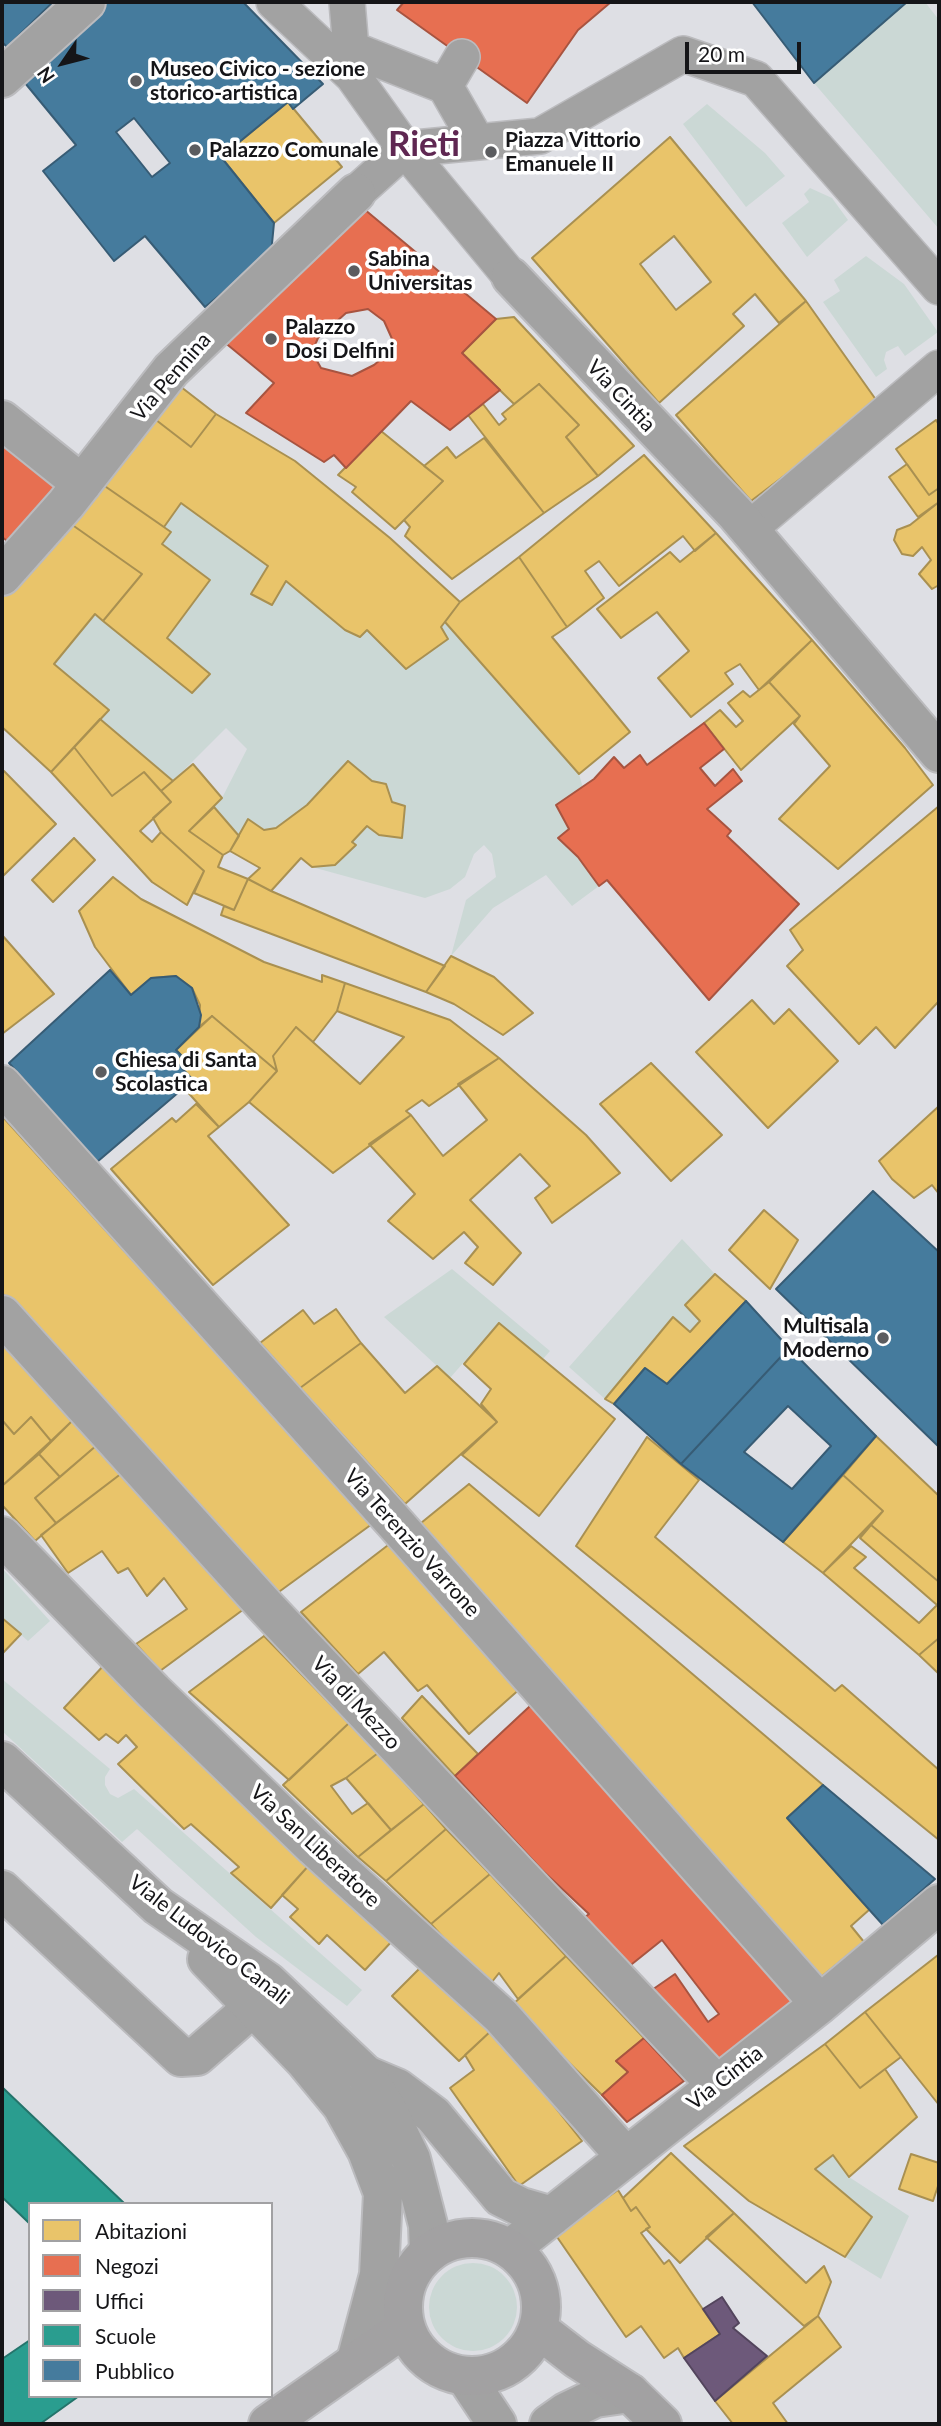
<!DOCTYPE html>
<style>
body{margin:0}
#map{position:relative;width:941px;height:2426px;overflow:hidden;background:#dedfe4;font-family:Lato,sans-serif}
canvas{display:block}
.frame{position:absolute;inset:0;border:4px solid #151518;pointer-events:none}
.legend{position:absolute;left:28px;top:2202px;width:245px;height:196px;box-sizing:border-box;background:#fff;border:2px solid #a1a1a3;margin:0;padding:9px 12px;list-style:none;font-size:21px;color:#151518}
.legend li{display:flex;align-items:center;gap:14px;height:35px}
.legend b{width:35px;border:2px solid #a1a1a3}
.north{position:absolute;left:28px;top:28px;width:70px;height:70px;-webkit-text-stroke:5px #fff;paint-order:stroke;rotate:235deg;font-size:19px;font-weight:700;line-height:28px;text-align:center;color:#151518}
.north::after{content:'';display:block;margin:auto;width:24px;height:32px;background:#151518;clip-path:polygon(50% 0,100% 100%,50% 72%,0 100%)}
.scale{position:absolute;left:685px;top:42px;width:116px;height:32px;box-sizing:border-box;border:4px solid #151518;border-top:0;padding-left:9px;font-size:21px;line-height:24px;white-space:nowrap;color:#151518;-webkit-text-stroke:5px #fff;paint-order:stroke}
</style>
<div id="map">
<canvas width="941" height="2426"></canvas>
<div class="frame"></div>
<ul class="legend">
<li><b style="height:19px;background:#e9c46a"></b>Abitazioni</li>
<li><b style="height:19px;background:#e76f51"></b>Negozi</li>
<li><b style="height:19px;background:#6d597a"></b>Uffici</li>
<li><b style="height:19px;background:#2a9d8f"></b>Scuole</li>
<li><b style="height:19px;background:#457b9d"></b>Pubblico</li>
</ul>
<div class="north">N</div>
<div class="scale">20 m</div>
</div>
<script>
const g = document.querySelector('canvas').getContext('2d');
g.lineJoin = 'round';
function fill(path, color) {
  g.fillStyle = color;
  g.fill(path, 'evenodd');
}
function poly(rows) {
  const path = new Path2D();
  for (const r of rows) {
    if (r.length === 3) {
      path.moveTo(r[0] + r[2], r[1]);
      path.arc(r[0], r[1], r[2], 0, 2 * Math.PI);
      continue;
    }
    path.moveTo(r[0], r[1]);
    for (let i = 2; i < r.length; i += 2) path.lineTo(r[i], r[i + 1]);
  }
  return path;
}
function stroke(path, color, width, dash) {
  g.strokeStyle = color;
  g.lineWidth = width;
  g.lineCap = dash ? 'butt' : 'round';
  g.setLineDash(dash || []);
  g.stroke(path);
}
function write(font, color, halo, rows, align = 'center') {
  g.font = font + ' Lato,sans-serif';
  g.lineWidth = 7;
  g.setLineDash([]);
  g.textBaseline = 'middle';
  g.strokeStyle = halo;
  g.fillStyle = color;
  for (const [text, x, y, turn = 0] of rows) {
    g.save();
    g.translate(x, y);
    g.rotate((+turn || 0) * Math.PI / 180);
    g.textAlign = isNaN(turn) ? turn : align;
    if (halo) g.strokeText(text, 0, 0);
    g.fillText(text, 0, 0);
    g.restore();
  }
}
fill(poly([
 [907,2,925,2,939,20,939,229,814,83],
 [707,104,765,153,785,176,746,207,683,124],
 [810,188,832,198,848,220,807,257,782,223,809,202,804,194],
 [866,256,904,284,938,332,905,356,898,346,886,352,884,360,887,369,876,377,823,302,840,291,834,280],
 [181,503,268,566,251,594,272,604,286,581,345,630,360,637,367,630,406,669,448,639,441,627,445,622,579,774,583,788,556,805,569,829,558,838,578,857,599,886,572,906,546,875,493,908,451,956,466,900,496,877,492,854,484,845,474,854,465,877,450,889,425,898,312,867,335,865,355,845,352,842,367,826,379,835,402,838,405,806,392,802,386,784,372,781,348,761,307,805,276,828,239,836,214,807,222,798,247,749,226,728,173,781,100,719,109,709,54,664,95,614,192,693,210,675,167,638,210,580,162,544,171,533,164,527],
 [682,1239,715,1274,685,1304,700,1321,690,1332,672,1317,605,1399,569,1367],
 [452,1269,550,1351,543,1359,498,1323,450,1378,384,1317],
 [2,1568,50,1621,28,1641,2,1618],
 [2,1679,110,1769,105,1777,105,1785,110,1794,118,1798,134,1789,362,1990,347,2006,256,1937,137,1829,122,1842,2,1731],
 [833,2155,849,2177,909,2216,881,2279,845,2257,872,2217,815,2169],
 [473,2307,44]
]), '#cbd8d5');
const homes = poly([
 [288,102,342,167,274,223,221,157,288,102],
 [670,137,806,301,779,323,755,294,733,314,744,326,659,403,532,258,670,137],
 [674,236,711,282,676,310,640,264,674,236],
 [806,301,879,404,751,501,676,415,806,301],
 [514,317,634,446,598,476,566,437,579,425,539,384,514,404,462,353,496,319,514,317],
 [172,380,216,414,191,447,147,413,172,380],
 [539,384,579,425,566,437,598,476,544,513,468,415,483,404,499,425,506,419,502,414,539,384],
 [147,413,191,447,216,414,295,461,390,538,460,602,441,627,448,639,406,669,367,630,360,637,345,630,286,581,272,605,251,594,268,566,181,503,164,527,96,480,147,413],
 [936,420,939,425,939,488,929,495,896,449,936,420],
 [381,431,443,481,395,529,352,492,356,487,338,475,381,431],
 [484,438,544,513,452,579,405,536,410,527,404,520,443,481,424,466,447,447,456,458,484,438],
 [644,455,716,533,695,551,683,536,619,586,599,561,585,571,604,598,567,627,519,557,644,455],
 [907,464,929,495,939,488,939,502,918,517,889,477,907,464],
 [96,480,171,532,162,544,210,580,167,638,210,674,192,693,103,621,142,574,71,524,96,480],
 [939,502,939,585,932,589,919,574,931,560,922,547,913,556,902,554,894,540,897,530,910,525,939,502],
 [71,524,142,574,103,621,95,614,54,664,109,710,51,772,2,727,2,591,71,524],
 [716,533,812,640,759,690,740,664,725,673,733,684,691,717,658,678,689,651,657,612,621,638,597,609,670,552,680,562,716,533],
 [519,557,567,627,552,637,630,732,579,774,445,622,460,602,519,557],
 [812,640,905,748,933,785,838,869,779,819,830,766,794,724,800,716,769,682,812,640],
 [769,682,800,716,741,770,704,723,720,710,736,727,743,721,728,703,743,691,750,697,769,682],
 [100,719,173,781,161,791,144,772,112,796,74,747,100,719],
 [74,747,112,796,144,772,171,802,140,831,152,842,161,832,204,871,187,905,152,882,51,772,74,747],
 [348,761,372,781,386,784,392,802,405,806,402,838,379,835,367,826,352,842,356,845,335,865,312,867,301,858,271,891,248,879,260,868,230,851,248,819,264,830,276,828,307,805,348,761],
 [193,764,222,798,189,831,223,855,218,867,248,879,234,910,194,893,204,871,161,832,153,818,171,802,161,791,193,764],
 [4,771,56,824,2,877,2,773,4,771],
 [939,806,939,1001,895,1048,876,1027,859,1044,787,966,803,950,790,930,939,806],
 [214,807,239,836,230,851,223,855,189,831,214,807],
 [74,838,95,860,53,902,32,880,74,838],
 [113,877,141,899,264,962,322,982,322,975,345,983,337,1011,313,1042,296,1027,273,1056,277,1071,212,1016,199,1027,200,1005,192,988,176,976,151,978,131,995,95,947,79,911,113,877],
 [248,879,271,891,445,966,426,992,221,915,224,906,234,910,248,879],
 [2,935,54,994,2,1034,2,935],
 [451,956,494,977,533,1013,503,1035,454,1004,426,992,451,956],
 [345,983,450,1020,499,1058,429,1106,422,1100,406,1111,411,1115,333,1173,249,1102,277,1071,273,1056,296,1027,360,1084,404,1037,337,1011,345,983],
 [752,1000,774,1024,789,1009,838,1061,768,1128,696,1052,752,1000],
 [212,1016,277,1071,249,1102,219,1127,184,1088,193,1080,175,1061,181,1055,176,1050,212,1016],
 [499,1058,586,1135,620,1173,552,1223,535,1198,550,1186,520,1154,470,1200,521,1253,493,1285,465,1263,478,1247,464,1232,433,1259,388,1221,415,1194,369,1144,411,1115,443,1156,487,1120,458,1084,499,1058],
 [651,1063,722,1135,671,1181,600,1104,651,1063],
 [196,1104,219,1127,208,1136,289,1225,213,1285,111,1169,172,1118,176,1122,196,1104],
 [939,1106,939,1194,932,1185,914,1198,892,1179,879,1161,939,1106],
 [2,1116,372,1524,276,1594,2,1293,2,1116],
 [764,1210,798,1240,770,1289,729,1250,764,1210],
 [715,1274,746,1301,667,1384,645,1368,614,1404,605,1399,673,1317,690,1332,700,1321,685,1305,715,1274],
 [336,1309,361,1343,300,1388,260,1343,303,1310,314,1324,336,1309],
 [499,1323,615,1419,539,1516,462,1455,497,1422,481,1404,491,1389,464,1364,499,1323],
 [2,1343,72,1421,51,1441,31,1417,14,1434,2,1420,2,1343],
 [361,1343,405,1393,437,1366,497,1422,405,1504,300,1388,361,1343],
 [31,1417,51,1441,2,1486,2,1420,14,1434,31,1417],
 [72,1421,97,1445,60,1477,39,1454,72,1421],
 [876,1436,939,1496,939,1582,871,1525,883,1511,843,1475,876,1436],
 [647,1437,699,1480,655,1537,835,1691,842,1685,939,1770,939,1840,576,1546,647,1437],
 [97,1445,122,1473,56,1523,35,1498,97,1445],
 [39,1454,60,1477,35,1498,56,1523,35,1541,2,1505,2,1486,39,1454],
 [122,1473,244,1609,160,1671,136,1644,187,1609,164,1578,147,1596,128,1568,118,1573,102,1551,68,1573,41,1535,122,1473],
 [843,1475,883,1511,823,1573,783,1542,843,1475],
 [469,1484,823,1785,787,1818,870,1909,851,1926,864,1942,815,1982,421,1523,469,1484],
 [871,1525,939,1582,939,1638,919,1655,823,1573,851,1546,866,1557,854,1568,919,1623,937,1605,860,1538,871,1525],
 [396,1539,522,1687,469,1734,427,1685,418,1691,384,1652,358,1674,301,1612,396,1539],
 [2,1618,21,1634,2,1654,2,1618],
 [264,1636,349,1723,289,1780,189,1692,264,1636],
 [939,1638,939,1674,919,1655,939,1638],
 [105,1664,310,1864,271,1908,231,1873,239,1867,191,1824,184,1829,118,1764,137,1747,126,1735,118,1743,106,1734,99,1740,64,1708,105,1664],
 [422,1696,478,1754,455,1776,402,1718,422,1696],
 [349,1723,378,1753,346,1778,331,1786,352,1814,368,1803,391,1830,358,1857,283,1785,349,1723],
 [378,1753,424,1804,391,1830,346,1778,378,1753],
 [424,1804,446,1829,386,1881,358,1857,424,1804],
 [446,1829,490,1874,431,1924,386,1881,446,1829],
 [310,1864,393,1940,365,1970,327,1935,319,1944,290,1917,298,1909,282,1895,310,1864],
 [490,1874,566,1956,518,1999,499,1973,488,1987,431,1924,490,1874],
 [938,1955,939,1957,939,2105,865,2012,938,1955],
 [566,1956,644,2038,616,2061,628,2072,602,2095,511,2006,566,1956],
 [423,1965,493,2029,459,2061,392,1996,423,1965],
 [865,2012,901,2057,860,2088,825,2044,865,2012],
 [493,2029,582,2141,519,2186,450,2088,474,2070,465,2055,493,2029],
 [825,2044,860,2088,885,2069,917,2117,849,2177,833,2155,815,2169,872,2217,845,2257,749,2201,684,2146,825,2044],
 [671,2153,734,2213,680,2263,646,2229,650,2227,636,2207,631,2211,623,2198,671,2153],
 [911,2154,939,2163,939,2183,933,2201,899,2189,911,2154],
 [618,2190,631,2211,636,2207,650,2227,641,2233,664,2264,669,2260,720,2334,684,2358,678,2348,664,2358,641,2326,626,2337,555,2234,618,2190],
 [734,2213,806,2283,824,2266,831,2282,818,2316,804,2326,706,2237,734,2213],
 [818,2316,841,2347,773,2403,788,2424,733,2424,715,2401,818,2316]
]);
fill(homes, '#e9c46a');
stroke(homes, '#a99051', 2);
const shops = poly([
 [404,2,611,2,578,30,527,103,397,10,404,2],
 [364,209,496,319,462,353,500,390,450,430,411,401,346,468,334,455,324,462,246,413,274,383,223,341,364,209],
 [368,309,384,321,393,341,391,351,374,365,352,376,321,368,312,352,318,338,346,313,368,309],
 [2,432,63,483,11,544,2,537,2,432],
 [704,723,724,749,700,768,715,786,733,769,742,781,707,809,731,831,727,836,799,904,709,1000,607,880,599,886,578,857,558,838,569,829,556,805,594,779,614,757,624,768,640,755,647,765,704,723],
 [544,1693,801,1998,714,2065,649,1992,675,1974,708,2022,719,2014,662,1940,627,1968,584,1918,589,1914,542,1870,455,1776,544,1693],
 [644,2038,684,2081,627,2122,602,2095,628,2072,616,2061,644,2038]
]);
fill(shops, '#e76f51');
stroke(shops, '#a85440', 2);
const offices = poly([
 [722,2297,739,2323,733,2328,767,2356,715,2401,684,2358,720,2334,703,2309,722,2297]
]);
fill(offices, '#6d597a');
stroke(offices, '#53455d', 2);
const schools = poly([
 [2,2087,24,2108,125,2204,30,2204,30,2224,2,2197,2,2087],
 [30,2340,30,2396,79,2396,40,2424,2,2424,2,2359,30,2340]
]);
fill(schools, '#2a9d8f');
stroke(schools, '#24746b', 2);
const public = poly([
 [2,2,53,2,7,47,2,42,2,2],
 [102,2,243,2,323,84,293,109,288,102,221,157,274,223,271,254,205,307,145,236,114,261,43,171,76,145,16,72,102,2],
 [134,118,170,163,152,177,116,132,134,118],
 [752,2,907,2,814,83,752,2],
 [110,970,131,995,151,978,176,976,192,988,201,1015,199,1027,176,1050,181,1055,175,1061,193,1080,97,1162,9,1063,110,970],
 [873,1191,939,1252,939,1447,776,1289,873,1191],
 [746,1301,789,1348,681,1464,614,1404,645,1368,667,1384,746,1301],
 [789,1348,876,1436,783,1542,681,1464,789,1348],
 [788,1406,831,1446,792,1489,744,1452,788,1406],
 [823,1785,935,1879,883,1925,787,1818,823,1785]
]);
fill(public, '#457b9d');
stroke(public, '#375c75', 2);
const pedestrian = poly([
 [274,2,353,76,405,149,511,277],
 [347,2,353,73],
 [351,49,445,86,477,142],
 [445,86,462,57],
 [405,149,540,136,683,54,756,79,939,287],
 [356,193,405,149],
 [748,530,939,368]
]);
const minor = poly([
 [2,78,86,2],
 [511,277,735,513,939,753],
 [2,420,82,484],
 [2,576,66,504,171,370,356,193],
 [2,1085,394,1522,820,2004],
 [2,1315,267,1608,717,2085],
 [2,1536,153,1691,314,1847,501,2016,626,2157],
 [2,1890,181,2057,197,2056,252,2008],
 [366,2075,397,2088,433,2115,501,2197,521,2207,552,2216],
 [510,2249,820,2004,939,1904]
]);
const tertiary = poly([
 [2,1761,158,1906,268,1982,366,2075,387,2109,411,2159,428,2225,429,2253],
 [207,1959,304,2060,342,2106,367,2151,383,2193,379,2275,356,2361],
 [465,2376,497,2424],
 [549,2424,566,2412,595,2398,630,2393]
]);
const secondary = poly([
 [472,2307,69],
 [538,2329,577,2359,630,2393,662,2424],
 [268,2424,406,2327]
]);
stroke(pedestrian, '#bbbbbe', 38);
stroke(minor, '#bbbbbe', 42);
stroke(tertiary, '#bbbbbe', 42);
stroke(secondary, '#bbbbbe', 42);
stroke(pedestrian, '#a2a2a2', 35);
stroke(minor, '#a2a2a2', 38);
stroke(tertiary, '#a2a2a2', 38);
stroke(secondary, '#a2a1a2', 38);
for (const [x, y, r, color] of [
 [136,81,7,"#5b5c5f"],
 [195,150,7,"#5b5c5f"],
 [491,152,7,"#5b5c5f"],
 [354,271,7,"#5b5c5f"],
 [271,339,7,"#5b5c5f"],
 [101,1072,7,"#5b5c5f"],
 [883,1338,7,"#5b5c5f"]
]) {
  const dot = new Path2D();
  dot.arc(x, y, r, 0, 2 * Math.PI);
  g.fillStyle = color;
  g.fill(dot);
  stroke(dot, '#fff', 2.5);
}
write('bold 21px', '#151518', '#fff', [
 ["Museo Civico - sezione",150,69],
 ["storico-artistica",150,93],
 ["Piazza Vittorio",505,140],
 ["Emanuele II",505,164],
 ["Palazzo Comunale",209,150],
 ["Sabina",368,259],
 ["Universitas",368,283],
 ["Palazzo",285,327],
 ["Dosi Delfini",285,351],
 ["Chiesa di Santa",115,1060],
 ["Scolastica",115,1084],
 ["Multisala",869,1326,"right"],
 ["Moderno",869,1350,"right"]
], 'left');
write('21px', '#151518', '#fff', [
 ["Via Pennina",171,377,-49],
 ["Via Cintia",621,396,47],
 ["Via Terenzio Varrone",412,1543,48],
 ["Via di Mezzo",356,1703,47],
 ["Via San Liberatore",315,1846,43],
 ["Viale Ludovico Canali",209,1940,38],
 ["Via Cintia",725,2078,-38]
]);
write('bold 35px', '#5f2752', '#fff', [
 ["Rieti",424,145]
]);
</script>
